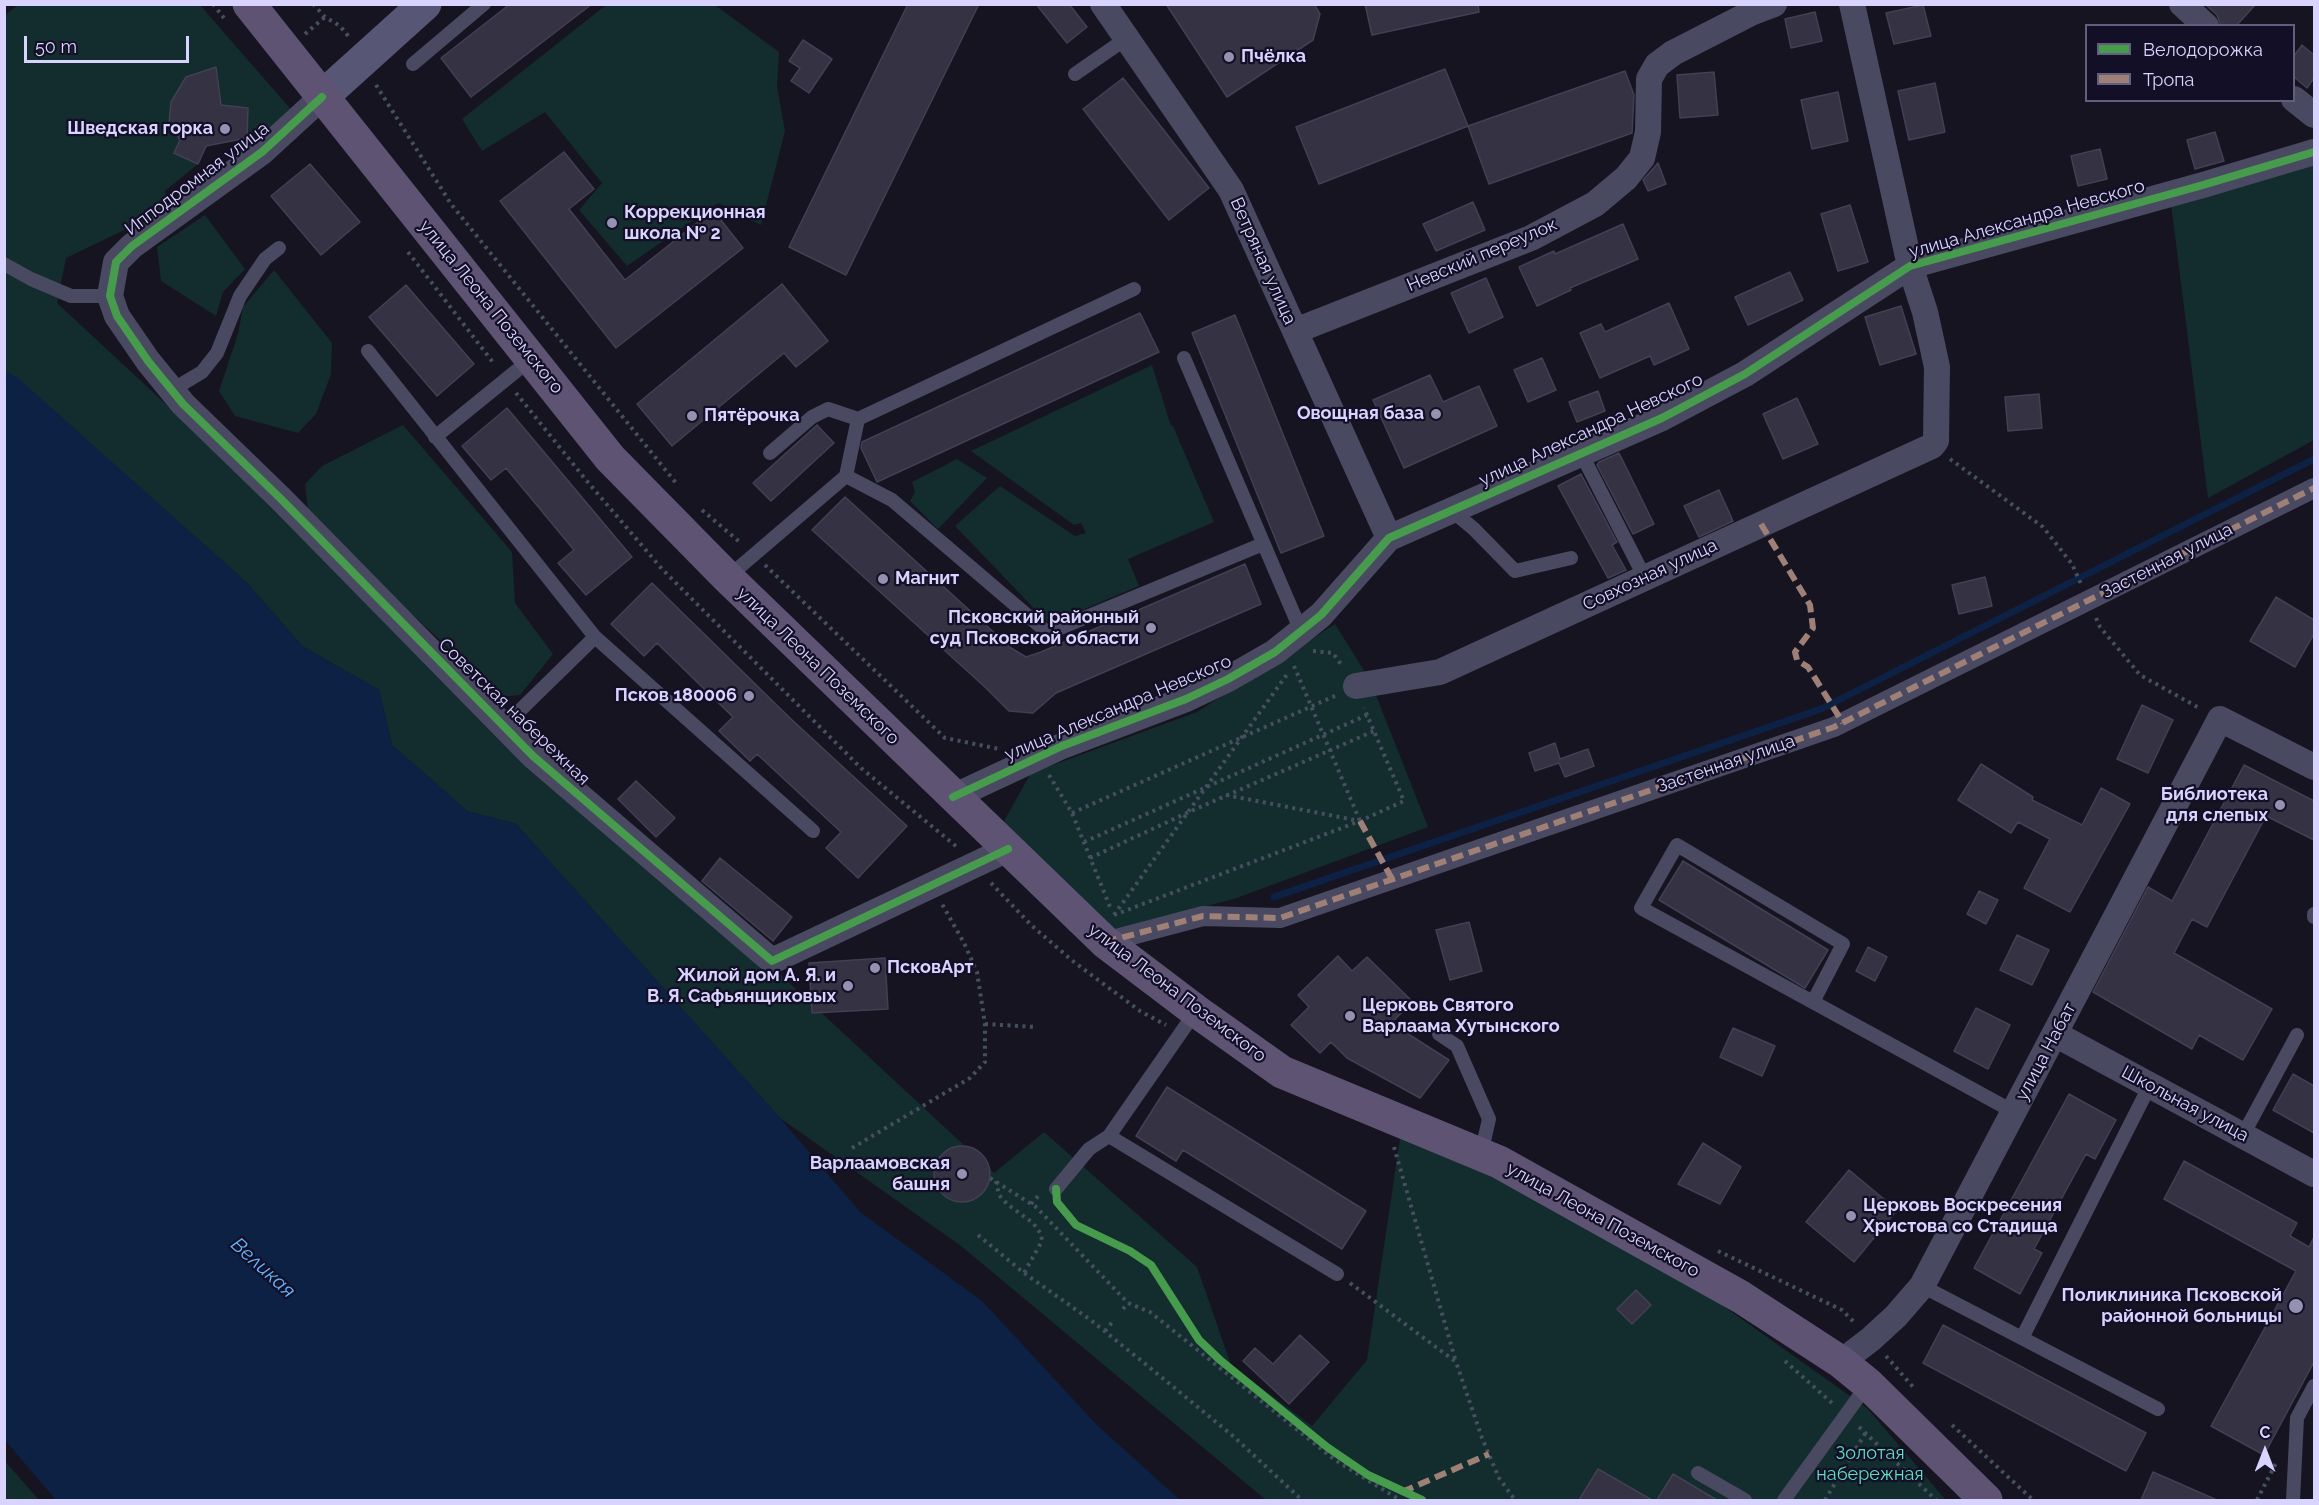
<!DOCTYPE html>
<meta charset="utf-8">
<style>
body{margin:0}
#map{position:relative;width:2319px;height:1505px;overflow:hidden;background:#161421;font-family:Raleway,sans-serif}
canvas{display:block}
.frame{position:absolute;inset:0;border:6px solid #d9d4ff;pointer-events:none}
.legend{position:absolute;left:2085px;top:24px;width:210px;height:78px;box-sizing:border-box;background:#130f26;border:2px solid #625e7d;margin:0;padding:8px 10px;list-style:none;font-size:18px;color:#d9d4ff}
.legend li{display:flex;align-items:center;gap:12px;height:30px}
.legend b{width:30px;border:2px solid #625e7d}
.north{position:absolute;left:2235px;top:1421px;width:60px;height:60px;-webkit-text-stroke:4px #130f26;paint-order:stroke;rotate:0deg;font-size:16px;font-weight:700;line-height:24px;text-align:center;color:#d9d4ff}
.north::after{content:'';display:block;margin:auto;width:21px;height:27px;background:#d9d4ff;clip-path:polygon(50% 0,100% 100%,50% 72%,0 100%)}
.scale{position:absolute;left:24px;top:36px;width:165px;height:27px;box-sizing:border-box;border:3px solid #d9d4ff;border-top:0;padding-left:8px;font-size:18px;line-height:21px;white-space:nowrap;color:#d9d4ff;-webkit-text-stroke:4px #130f26;paint-order:stroke}
</style>
<div id="map">
<canvas width="2319" height="1505"></canvas>
<div class="frame"></div>
<ul class="legend">
<li><b style="height:8px;background:#469c4c"></b>Велодорожка</li>
<li><b style="height:8px;background:#9e8076"></b>Тропа</li>
</ul>
<div class="north">С</div>
<div class="scale">50 m</div>
</div>
<script>
const g = document.querySelector('canvas').getContext('2d');
g.lineJoin = 'round';
function fill(path, color) {
  g.fillStyle = color;
  g.fill(path, 'evenodd');
}
function poly(rows) {
  const path = new Path2D();
  for (const r of rows) {
    if (r.length === 3) {
      path.moveTo(r[0] + r[2], r[1]);
      path.arc(r[0], r[1], r[2], 0, 2 * Math.PI);
      continue;
    }
    path.moveTo(r[0], r[1]);
    for (let i = 2; i < r.length; i += 2) path.lineTo(r[i], r[i + 1]);
  }
  return path;
}
function stroke(path, color, width, dash) {
  g.strokeStyle = color;
  g.lineWidth = width;
  g.lineCap = dash ? 'butt' : 'round';
  g.setLineDash(dash || []);
  g.stroke(path);
}
function write(font, color, halo, rows, align = 'center') {
  g.font = font + ' Raleway,sans-serif';
  g.lineWidth = 4.5;
  g.setLineDash([]);
  g.textBaseline = 'middle';
  g.strokeStyle = halo;
  g.fillStyle = color;
  for (const [text, x, y, turn = 0] of rows) {
    g.save();
    g.translate(x, y);
    g.rotate((+turn || 0) * Math.PI / 180);
    g.textAlign = isNaN(turn) ? turn : align;
    if (halo) g.strokeText(text, 0, 0);
    g.fillText(text, 0, 0);
    g.restore();
  }
}
fill(poly([
 [18,5,200,5,294,113,267,140,254,141,247,138,208,145,198,164,165,191,170,208,66,258,57,303,994,1173,1044,1132,1197,1267,1231,1365,1312,1426,1367,1360,1401,1132,1505,1177,1667,1266,1867,1408,1946,1500,1266,1500,961,1246,780,1118,516,824,467,811,392,745,379,690,302,646,246,582,18,379,5,371,5,15],
 [606,5,715,5,779,52,777,87,785,131,761,225,718,203,627,266,579,210,602,183,545,112,482,151,462,119],
 [2314,164,2314,440,2208,498,2171,204],
 [205,215,245,269,223,292,216,316,161,281,157,247],
 [274,270,332,343,331,374,316,414,298,433,235,416,219,391,238,334,243,307],
 [1152,365,1171,426,1173,426,1214,522,1128,559,1139,586,1049,624,955,526,1000,486,1075,536,1086,533,1081,523,1074,525,971,451],
 [403,425,512,552,515,603,553,654,520,695,501,697,309,518,305,484,322,466],
 [957,459,987,478,938,529,910,501,915,492,912,482],
 [1335,624,1370,680,1428,827,1234,899,1107,932,1000,828,1031,773,1197,712],
 [4,1461,5,1461,39,1500,5,1500]
]), '#132c2d');
fill(poly([
 [5,371,18,378,246,582,302,646,379,690,392,745,467,811,516,824,780,1118,860,1212,982,1301,1097,1425,1180,1500,56,1500,4,1439]
]), '#0d2144');
stroke(poly([
 [1274,897,1821,709,2314,459]
]), '#0d2144', 7);
const building = poly([
 [510,4,592,4,471,97,441,58,510,4],
 [908,4,979,4,846,275,789,247,908,4],
 [1036,4,1069,4,1087,27,1067,43,1036,4],
 [1166,4,1314,4,1320,14,1313,40,1227,97,1166,4],
 [1365,4,1478,4,1479,12,1372,35,1365,4],
 [2205,4,2256,4,2236,26,2221,26,2217,15,2205,4],
 [1923,5,1931,36,1894,44,1886,13,1923,5],
 [1815,12,1822,41,1791,48,1785,19,1815,12],
 [803,40,832,59,809,93,791,81,800,68,789,61,803,40],
 [2302,45,2314,55,2314,78,2307,88,2294,77,2294,56,2302,45],
 [216,67,221,105,248,108,247,138,206,146,198,164,174,153,180,140,169,123,171,102,186,77,216,67],
 [1445,69,1468,126,1319,184,1296,127,1445,69],
 [1625,71,1634,95,1632,133,1489,184,1468,126,1625,71],
 [1714,72,1718,115,1680,118,1677,75,1714,72],
 [1123,78,1209,188,1169,220,1083,109,1123,78],
 [1935,83,1945,132,1909,140,1898,91,1935,83],
 [1838,92,1848,141,1812,149,1801,100,1838,92],
 [2215,132,2224,161,2195,169,2187,140,2215,132],
 [2100,149,2107,179,2078,186,2071,156,2100,149],
 [564,152,594,189,569,209,625,280,713,210,743,248,616,348,500,201,564,152],
 [1658,163,1666,184,1648,191,1643,180,1658,163],
 [310,164,360,222,321,255,271,196,310,164],
 [1473,202,1485,230,1436,251,1423,224,1473,202],
 [1850,205,1868,262,1838,271,1821,214,1850,205],
 [1623,224,1638,259,1570,288,1571,290,1537,306,1519,267,1554,251,1555,254,1623,224],
 [1790,272,1803,300,1748,325,1735,297,1790,272],
 [1486,278,1503,317,1469,333,1451,293,1486,278],
 [782,284,828,341,796,367,784,353,672,446,637,404,782,284],
 [406,285,474,364,437,396,369,317,406,285],
 [1669,303,1689,349,1654,365,1650,356,1600,378,1580,333,1601,324,1605,332,1669,303],
 [1901,306,1916,354,1880,365,1865,317,1901,306],
 [1140,313,1159,352,877,482,861,448,862,442,1140,313],
 [1235,315,1324,536,1281,553,1192,333,1235,315],
 [1542,358,1556,390,1528,402,1514,370,1542,358],
 [1430,375,1443,402,1479,386,1497,426,1404,468,1373,400,1430,375],
 [1598,391,1605,411,1577,422,1569,402,1598,391],
 [2039,394,2042,428,2008,431,2005,397,2039,394],
 [1797,398,1818,444,1783,459,1763,414,1797,398],
 [507,408,632,557,586,595,558,563,574,550,506,468,491,480,462,446,507,408],
 [817,425,834,443,771,501,753,483,817,425],
 [1619,453,1654,524,1633,534,1597,465,1599,462,1619,453],
 [1581,474,1617,542,1612,545,1626,570,1608,578,1558,486,1581,474],
 [1719,490,1733,521,1699,537,1684,506,1719,490],
 [845,497,1011,648,1026,657,1041,652,1245,564,1261,604,1056,693,1033,713,1009,711,986,688,812,530,845,497],
 [1985,577,1992,606,1959,614,1952,585,1985,577],
 [652,583,791,719,907,826,858,878,826,848,841,832,757,754,750,761,719,731,733,717,657,643,644,656,611,624,652,583],
 [2276,597,2314,620,2314,634,2295,667,2250,641,2276,597],
 [2142,705,2173,720,2148,773,2117,759,2142,705],
 [1555,743,1560,759,1588,749,1594,766,1565,777,1559,763,1535,771,1529,753,1555,743],
 [1981,764,2033,797,2032,800,2082,825,2101,788,2130,804,2070,912,2024,888,2050,839,2018,822,2011,833,1958,800,1981,764],
 [2244,765,2314,801,2314,840,2266,816,2207,927,2192,919,2174,953,2272,1009,2243,1060,2199,1035,2192,1049,2093,992,2148,887,2172,901,2244,765],
 [636,781,675,818,656,837,618,799,636,781],
 [720,858,792,917,773,941,702,881,720,858],
 [1683,861,1828,950,1805,988,1659,900,1683,861],
 [1979,891,1998,900,1986,924,1967,914,1979,891],
 [1469,922,1482,971,1450,980,1436,930,1469,922],
 [2017,935,2049,950,2032,985,2000,970,2017,935],
 [1868,947,1887,957,1875,981,1856,971,1868,947],
 [1338,956,1352,971,1367,957,1413,1002,1391,1023,1449,1060,1420,1098,1347,1058,1331,1042,1320,1053,1291,1025,1309,1007,1298,995,1338,956],
 [885,958,888,1009,812,1013,809,963,885,958],
 [1976,1008,2010,1025,1988,1069,1954,1051,1976,1008],
 [1733,1028,1775,1046,1762,1076,1720,1057,1733,1028],
 [2293,1074,2314,1086,2314,1133,2273,1110,2293,1074],
 [1167,1087,1366,1211,1342,1249,1183,1150,1176,1161,1136,1136,1167,1087],
 [2069,1094,2116,1120,2095,1159,2086,1154,2034,1249,2042,1253,2020,1294,1974,1268,2069,1094],
 [1703,1143,1741,1167,1720,1204,1678,1184,1703,1143],
 [962,1174,28],
 [2184,1161,2297,1223,2290,1236,2309,1247,2314,1237,2314,1362,2264,1455,2211,1426,2296,1271,2164,1199,2184,1161],
 [1849,1170,1897,1210,1854,1262,1806,1222,1849,1170],
 [1636,1290,1651,1305,1632,1324,1617,1309,1636,1290],
 [1943,1325,2146,1433,2126,1471,1923,1363,1943,1325],
 [1300,1335,1329,1362,1289,1404,1243,1361,1255,1348,1273,1364,1300,1335],
 [1598,1469,1652,1500,1579,1500,1598,1469],
 [2153,1472,2217,1500,2141,1500,2153,1472],
 [1673,1474,1717,1500,1657,1500,1673,1474]
]);
fill(building, '#343243');
stroke(building, '#433f54', 1.5);
stroke(poly([
 [213,4,224,18],
 [313,4,325,17,340,26,349,37],
 [305,34,325,17],
 [376,85,451,204,676,483],
 [408,252,495,365],
 [516,393,586,480,662,569,861,768,957,847],
 [1950,459,2043,527,2072,564,2081,584],
 [702,510,742,544],
 [765,565,945,738,999,749],
 [2096,618,2100,627,2140,675,2201,709],
 [1313,651,1333,653,1343,667],
 [1294,666,1360,821],
 [1049,775,1072,813,1110,907],
 [1226,795,1360,821],
 [1072,813,1337,695],
 [1084,842,1367,715],
 [1090,858,1189,812,1374,731],
 [991,883,1032,926,1074,962,1140,1011,1166,1025],
 [1114,915,1360,821,1404,801,1364,708],
 [1114,915,1288,673],
 [985,1024,1036,1027],
 [1394,1147,1456,1362],
 [852,1148,970,1078,985,1062,985,1024,977,972,964,943,942,904],
 [990,1178,1036,1207,1128,1303,1150,1312,1335,1460,1400,1500],
 [996,1181,999,1195,1007,1204,1033,1223,1041,1234,1042,1241,1024,1273],
 [1031,1204,1040,1194],
 [978,1235,1024,1273,1092,1321,1149,1367,1233,1436,1302,1500],
 [1718,1251,1842,1310,1854,1322],
 [1350,1283,1456,1362,1482,1438,1499,1478,1515,1500],
 [1123,1309,1128,1303],
 [1105,1331,1114,1320],
 [1886,1356,1913,1387],
 [1785,1361,1833,1404],
 [1952,1425,2033,1500],
 [1859,1427,1936,1500],
 [1825,1500,1866,1432],
 [2257,1500,2277,1461]
]), '#44505f', 4, [3, 4.5]);
stroke(poly([
 [413,64,484,4],
 [1075,74,1127,38],
 [4,264,31,279,71,296,110,296],
 [368,351,595,637,813,831],
 [1184,358,1301,631],
 [172,390,202,372,217,353,240,296,265,259,279,248],
 [435,437,531,359],
 [770,453,812,417,828,409,858,419],
 [1581,453,1645,578],
 [846,476,858,419,1134,289],
 [1451,510,1474,529,1515,571,1571,558],
 [728,577,846,476,892,500,1048,633,1263,544],
 [504,726,595,637],
 [2314,914,2314,917],
 [1813,1002,1843,944,1677,845,1641,908,2014,1112],
 [1196,1011,1109,1136,1337,1274],
 [1439,1034,1457,1046,1489,1119,1481,1154],
 [2243,1135,2297,1035],
 [1056,1189,1089,1149,1109,1136],
 [1922,1286,2158,1409],
 [2022,1338,2150,1085],
 [1698,1473,1745,1500],
 [1784,1500,1868,1384],
 [2293,1500,2297,1418,2314,1386]
]), '#4a4962', 14);
stroke(poly([
 [1105,942,1203,916,1280,918,1834,727,2314,488]
]), '#4a4962', 20);
stroke(poly([
 [1103,4,1231,190,1389,538],
 [2182,4,2206,26],
 [322,97,262,152,132,246,116,262,110,296,117,316,148,361,183,404,281,499,533,756,772,961,1008,849],
 [2294,99,2314,115],
 [1295,331,1531,238,1595,204,1626,178,1642,158,1648,132,1649,79,1657,65,1673,53,1753,12,1774,4],
 [1356,686,1440,672,1932,446,1936,441,1937,367,1925,312,1910,266,1852,4],
 [953,797,1062,746,1186,699,1228,679,1275,652,1321,615,1389,538,1662,418,1745,374,1910,266,2203,185,2314,152],
 [2055,1034,2314,1174],
 [1841,1362,1871,1339,1896,1316,1922,1286,2220,719,2314,767]
]), '#4a4962', 26);
stroke(poly([
 [322,97,425,4]
]), '#575674', 33);
stroke(poly([
 [249,4,610,458,728,578,1105,942,1196,1011,1282,1072,1499,1162,1741,1297,1841,1362,1868,1384,1986,1500]
]), '#5e5373', 33);
stroke(poly([
 [1761,524,1810,605,1813,628,1795,652,1797,660,1808,667,1843,723],
 [1360,821,1392,879],
 [1105,942,1203,916,1280,918,1834,727,2314,488],
 [1402,1492,1489,1454]
]), '#9e8076', 6, [12, 6]);
stroke(poly([
 [322,97,262,152,132,246,116,262,110,296,117,316,148,361,183,404,281,499,533,756,772,961,1008,849],
 [953,797,1062,746,1186,699,1228,679,1275,652,1321,615,1389,538,1662,418,1745,374,1910,266,2203,185,2314,152],
 [1056,1189,1057,1202,1076,1225,1130,1251,1151,1265,1199,1340,1220,1360,1327,1447,1368,1475,1422,1500]
]), '#469c4c', 8);
for (const [x, y, r, color] of [
 [1229,57,6,"#9591b1"],
 [225,129,6,"#9591b1"],
 [612,223,6,"#9591b1"],
 [1436,414,6,"#9591b1"],
 [692,416,6,"#9591b1"],
 [883,579,6,"#9591b1"],
 [1151,628,6,"#9591b1"],
 [749,696,6,"#9591b1"],
 [2280,805,6,"#9591b1"],
 [875,968,6,"#9591b1"],
 [848,986,6,"#9591b1"],
 [1350,1016,6,"#9591b1"],
 [962,1174,6,"#9591b1"],
 [1851,1216,6,"#9591b1"],
 [2296,1306,8,"#9591b1"]
]) {
  const dot = new Path2D();
  dot.arc(x, y, r, 0, 2 * Math.PI);
  g.fillStyle = color;
  g.fill(dot);
  stroke(dot, '#130f26', 2);
}
write('bold 18px', '#d9d4ff', '#130f26', [
 ["Пчёлка",1241,57,"left"],
 ["Шведская горка",213,129],
 ["Коррекционная",624,213,"left"],
 ["школа № 2",624,234,"left"],
 ["Овощная база",1424,414],
 ["Пятёрочка",704,416,"left"],
 ["Магнит",895,579,"left"],
 ["Псковский районный",1139,618],
 ["суд Псковской области",1139,639],
 ["Псков 180006",737,696],
 ["Библиотека",2268,795],
 ["для слепых",2268,816],
 ["ПсковАрт",887,968,"left"],
 ["Жилой дом А. Я. и",836,976],
 ["В. Я. Сафьянщиковых",836,997],
 ["Церковь Святого",1362,1006,"left"],
 ["Варлаама Хутынского",1362,1027,"left"],
 ["Варлаамовская",950,1164],
 ["башня",950,1185],
 ["Церковь Воскресения",1863,1206,"left"],
 ["Христова со Стадища",1863,1227,"left"],
 ["Поликлиника Псковской",2282,1296],
 ["районной больницы",2282,1317]
], 'right');
write('18px', '#d9d4ff', '#130f26', [
 ["Ипподромная улица",197,179,-37],
 ["улица Александра Невского",2027,219,-16],
 ["Невский переулок",1482,255,-23],
 ["Ветряная улица",1263,261,66],
 ["улица Леона Поземского",491,307,51],
 ["улица Александра Невского",1591,430,-25],
 ["Застенная улица",2167,561,-27],
 ["Совхозная улица",1650,575,-25],
 ["улица Леона Поземского",818,666,44],
 ["улица Александра Невского",1118,708,-23],
 ["Советская набережная",514,712,44],
 ["Застенная улица",1726,764,-19],
 ["улица Леона Поземского",1177,993,37],
 ["улица Набат",2046,1052,-62],
 ["Школьная улица",2185,1104,28],
 ["улица Леона Поземского",1603,1220,29]
]);
write('18px', '#5fe0c0', '#130f26', [
 ["Золотая",1870,1454],
 ["набережная",1870,1475]
]);
write('italic 20px', '#62b6ff', '#130f26', [
 ["Великая",263,1268,42]
]);
</script>
